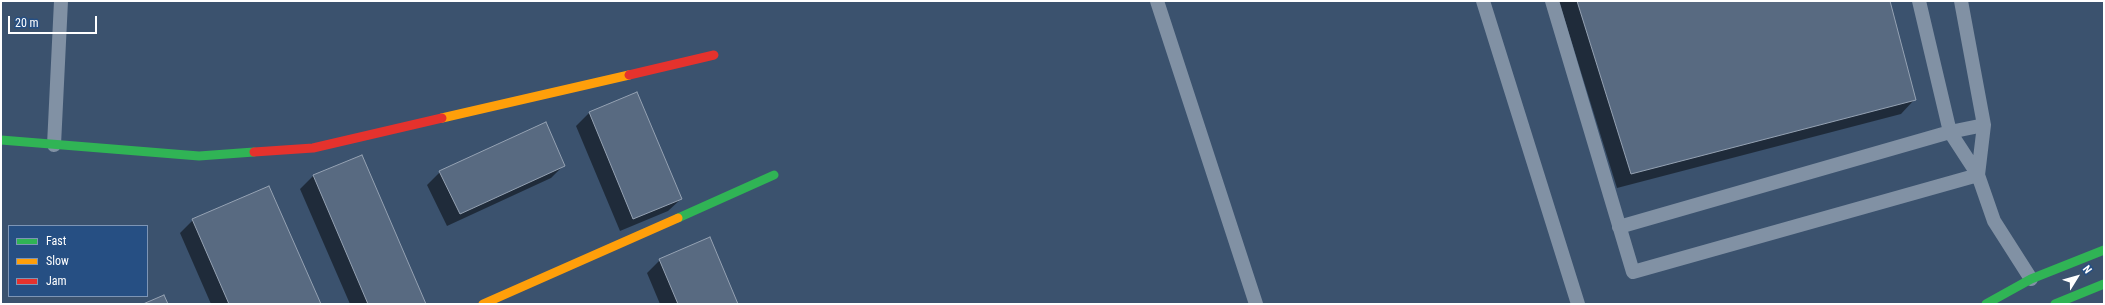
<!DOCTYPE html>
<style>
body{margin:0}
#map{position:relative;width:2105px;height:305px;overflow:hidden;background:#3b526e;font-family:"Roboto Condensed",sans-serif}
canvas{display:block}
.frame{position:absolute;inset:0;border:2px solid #fff;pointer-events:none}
.legend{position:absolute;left:8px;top:225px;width:140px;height:72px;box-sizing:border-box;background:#264f83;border:1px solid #7d95b5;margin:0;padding:5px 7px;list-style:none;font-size:12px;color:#fff}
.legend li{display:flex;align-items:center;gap:8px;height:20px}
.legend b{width:20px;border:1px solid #7d95b5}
.north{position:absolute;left:2057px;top:257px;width:40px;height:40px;-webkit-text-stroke:3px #264f83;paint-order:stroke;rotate:53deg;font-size:11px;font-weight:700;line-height:16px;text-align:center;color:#fff}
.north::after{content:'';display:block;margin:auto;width:14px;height:18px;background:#fff;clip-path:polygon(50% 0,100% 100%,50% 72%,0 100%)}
.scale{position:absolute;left:8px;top:16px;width:89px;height:18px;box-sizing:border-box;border:2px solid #fff;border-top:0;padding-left:5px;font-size:12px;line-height:14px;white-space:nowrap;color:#fff;-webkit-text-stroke:3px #264f83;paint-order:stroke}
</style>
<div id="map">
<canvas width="2105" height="305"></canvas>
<div class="frame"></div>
<ul class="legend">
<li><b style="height:5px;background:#30b455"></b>Fast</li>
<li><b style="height:5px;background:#ff9f0a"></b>Slow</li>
<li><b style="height:5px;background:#e5322d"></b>Jam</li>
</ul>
<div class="north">N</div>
<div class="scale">20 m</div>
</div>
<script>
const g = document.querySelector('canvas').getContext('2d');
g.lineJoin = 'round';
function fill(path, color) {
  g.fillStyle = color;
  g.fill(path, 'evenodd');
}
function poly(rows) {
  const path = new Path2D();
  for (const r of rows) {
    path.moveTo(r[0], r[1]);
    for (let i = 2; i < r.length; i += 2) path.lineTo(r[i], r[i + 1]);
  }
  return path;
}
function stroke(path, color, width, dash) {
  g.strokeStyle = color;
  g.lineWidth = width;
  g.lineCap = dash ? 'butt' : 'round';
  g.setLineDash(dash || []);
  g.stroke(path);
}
fill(poly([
 [1559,1,1889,1,1914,100,1901,114,1617,188],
 [637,93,681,199,668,211,620,231,576,126,589,113],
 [361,156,425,304,350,304,300,189,313,176],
 [564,165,551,178,447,226,427,185,440,172],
 [193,220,320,304,211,304,180,233],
 [660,260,737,304,660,304,647,273]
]), '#0007');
const building = poly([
 [1577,1,1890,1,1916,100,1631,174,1577,1],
 [637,92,682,199,633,219,589,112,637,92],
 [546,122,565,166,460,214,439,171,546,122],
 [362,155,426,304,368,304,313,175,362,155],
 [269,186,321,304,229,304,192,219,269,186],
 [710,237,738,304,678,304,659,259,710,237],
 [164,295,168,304,143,304,164,295]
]);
fill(building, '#586a81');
stroke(building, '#95a2b3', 1);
stroke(poly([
 [1157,1,1256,304],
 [1483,1,1578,304],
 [1552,1,1633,272,1978,175],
 [1919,1,1950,132,1978,175,1994,221,2031,279],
 [1961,1,1984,125,1978,175],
 [54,145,61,1],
 [1619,227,1950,132,1984,125]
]), '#8191a4', 14);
stroke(poly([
 [1,140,199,156,254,152],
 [678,218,774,175],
 [1986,304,2031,279,2104,250],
 [2055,304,2104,284]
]), '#30b455', 9);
stroke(poly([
 [442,118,629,75],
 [483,304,678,218]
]), '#ff9f0a', 9);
stroke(poly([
 [629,75,714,55],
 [254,152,313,148,442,118]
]), '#e5322d', 9);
</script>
